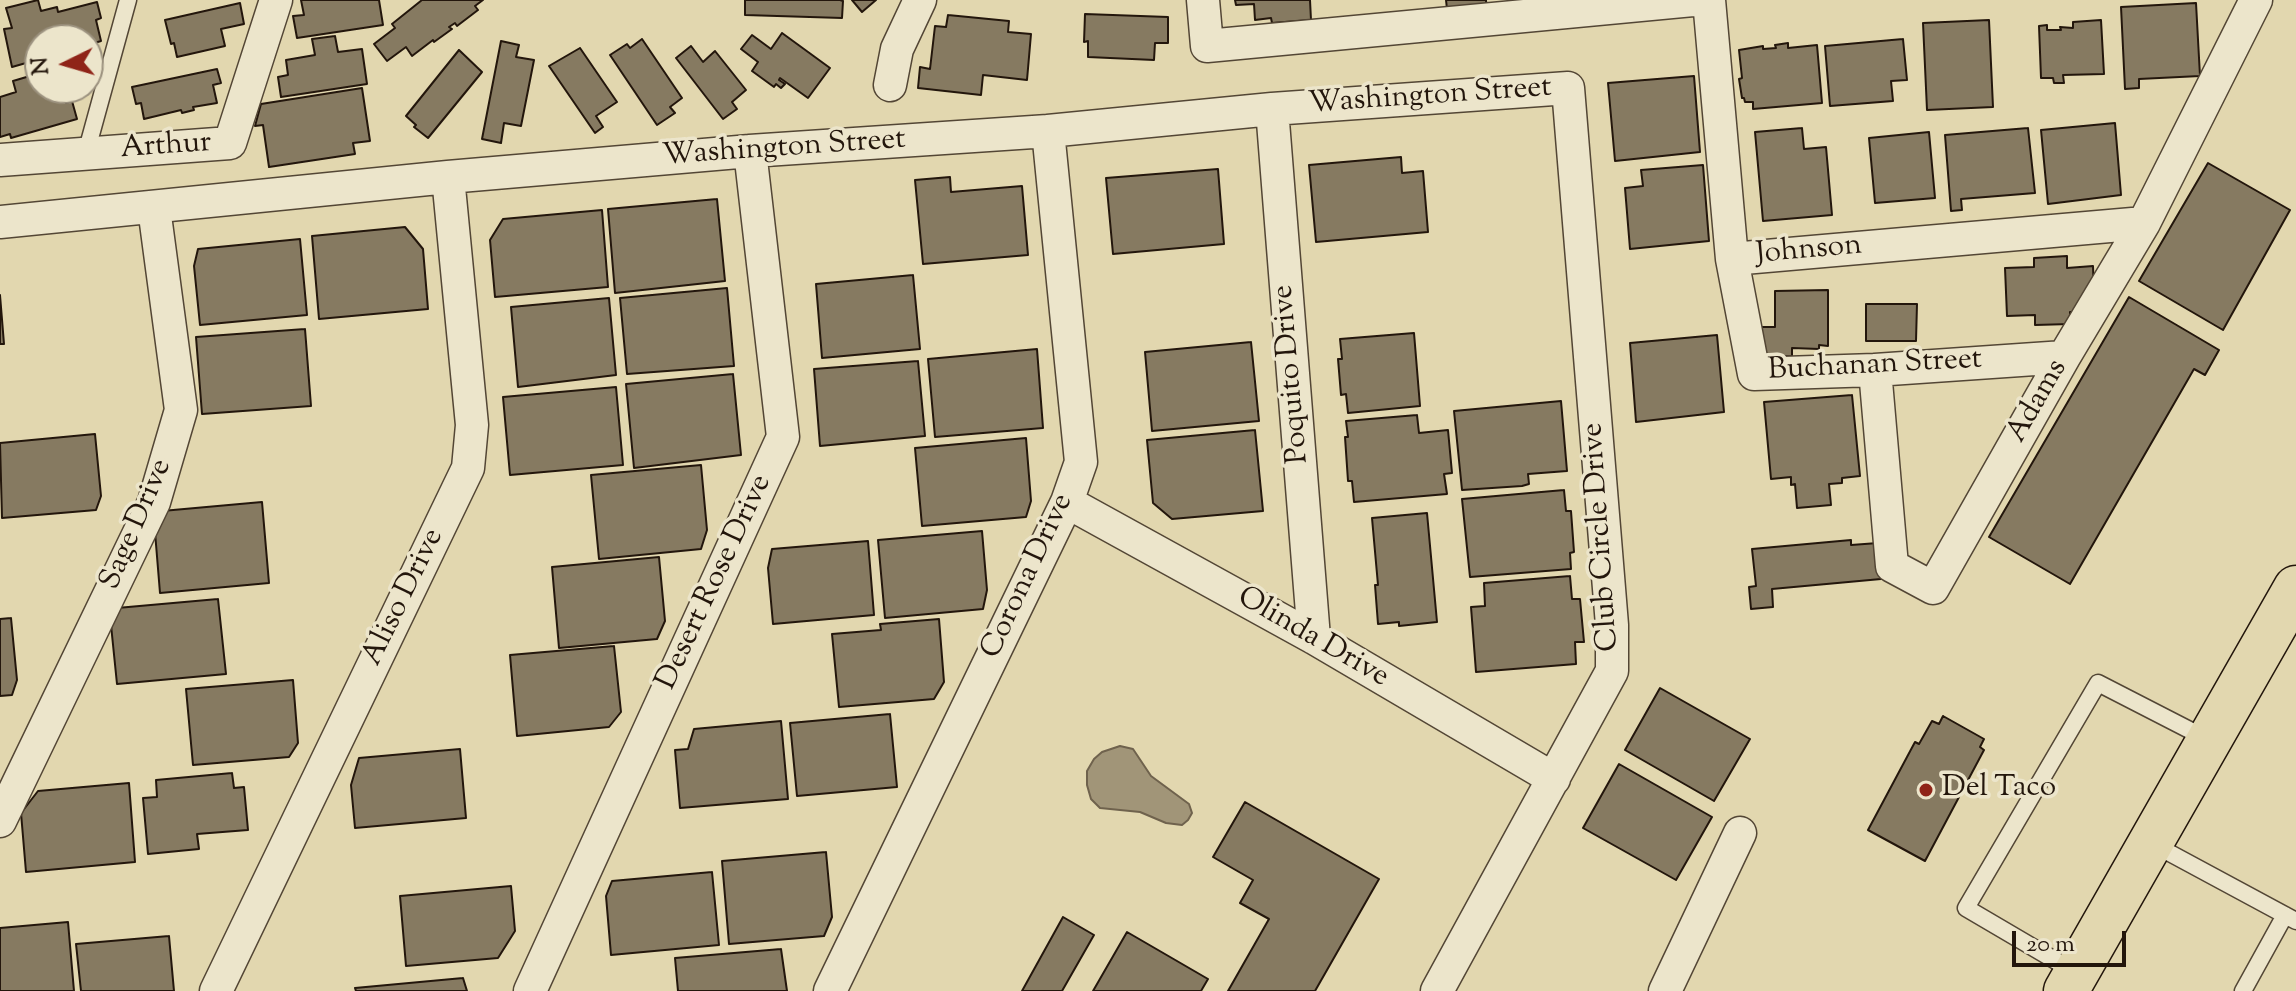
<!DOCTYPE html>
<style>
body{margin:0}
#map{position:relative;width:2296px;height:991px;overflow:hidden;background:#e2d7af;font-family:"Sorts Mill Goudy",serif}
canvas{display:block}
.north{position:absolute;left:24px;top:24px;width:80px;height:80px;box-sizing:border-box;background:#ece5cb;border:2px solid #9c927f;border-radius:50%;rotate:265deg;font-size:22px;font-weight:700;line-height:32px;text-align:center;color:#23160c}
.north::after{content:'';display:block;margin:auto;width:28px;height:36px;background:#8f2418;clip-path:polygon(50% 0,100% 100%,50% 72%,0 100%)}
.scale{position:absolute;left:2012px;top:931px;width:114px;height:36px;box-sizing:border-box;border:4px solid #23160c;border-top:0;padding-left:10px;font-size:24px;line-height:28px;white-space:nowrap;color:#23160c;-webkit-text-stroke:6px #ece5cb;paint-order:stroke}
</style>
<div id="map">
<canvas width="2296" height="991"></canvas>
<div class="north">N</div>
<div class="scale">20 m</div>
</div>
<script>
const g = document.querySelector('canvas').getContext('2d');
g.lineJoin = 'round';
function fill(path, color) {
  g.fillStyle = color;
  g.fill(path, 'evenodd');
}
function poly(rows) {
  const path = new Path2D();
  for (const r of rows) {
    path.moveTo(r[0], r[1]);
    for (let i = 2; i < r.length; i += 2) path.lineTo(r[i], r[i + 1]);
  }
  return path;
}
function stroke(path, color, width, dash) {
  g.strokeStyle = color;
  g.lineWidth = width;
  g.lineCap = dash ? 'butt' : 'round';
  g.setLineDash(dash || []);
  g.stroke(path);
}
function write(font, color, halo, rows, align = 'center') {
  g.font = font + ' "Sorts Mill Goudy",serif';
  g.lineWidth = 7;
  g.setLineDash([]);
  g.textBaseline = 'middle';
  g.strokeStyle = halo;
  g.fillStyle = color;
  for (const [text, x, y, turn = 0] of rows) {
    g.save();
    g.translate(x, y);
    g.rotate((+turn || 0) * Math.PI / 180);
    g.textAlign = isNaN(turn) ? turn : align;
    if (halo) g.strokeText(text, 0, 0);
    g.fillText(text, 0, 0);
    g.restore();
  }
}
const water = poly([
 [1120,746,1133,749,1151,776,1189,804,1192,813,1188,820,1182,825,1166,823,1140,812,1100,808,1091,799,1087,785,1087,771,1094,759,1102,752,1120,746]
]);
fill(water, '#a19578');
stroke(water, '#6f624d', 2);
const building = poly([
 [38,0,41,11,57,7,58,12,97,2,101,18,96,20,101,41,88,45,88,40,40,40,40,59,12,67,4,29,12,28,6,8,38,0],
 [301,0,379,0,383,25,297,38,293,16,304,15,301,0],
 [422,0,483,0,475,6,478,10,457,26,455,23,449,27,452,29,434,42,433,40,412,56,406,47,387,61,374,44,395,28,392,24,422,0],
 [745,0,840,0,843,1,842,18,745,15,745,0],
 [852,0,876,0,862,12,852,0],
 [1235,0,1310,0,1311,20,1272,23,1271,18,1255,20,1254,4,1236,5,1235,0],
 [1446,0,1486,0,1487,15,1448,18,1446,0],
 [240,3,244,24,221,29,225,46,177,57,174,43,171,44,165,20,240,3],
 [2196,3,2200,76,2139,79,2139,88,2125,89,2121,7,2196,3],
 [1085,14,1168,17,1168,43,1155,43,1154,60,1088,57,1088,41,1084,42,1085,14],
 [948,15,1009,21,1008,32,1031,34,1027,80,983,75,981,95,918,88,920,67,930,69,935,26,946,27,948,15],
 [1989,20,1993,107,1927,110,1923,23,1989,20],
 [2101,20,2104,74,2063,75,2064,83,2054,83,2053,78,2041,78,2039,26,2047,25,2047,30,2061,30,2060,27,2073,28,2073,22,2101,20],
 [782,33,830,68,808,98,780,78,779,80,785,84,781,88,776,84,774,87,752,71,758,62,741,49,752,35,771,49,782,33],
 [335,36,338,52,362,49,367,84,281,97,278,77,288,75,286,60,315,55,312,39,335,36],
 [642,39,682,98,670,107,675,113,657,125,610,55,627,44,630,48,642,39],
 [1903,39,1907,80,1891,81,1893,101,1830,106,1825,46,1903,39],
 [501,41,519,45,516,57,534,60,521,126,504,123,501,143,482,139,501,41],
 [1788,43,1788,48,1817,45,1822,103,1753,109,1753,102,1745,102,1744,98,1742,98,1739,79,1742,78,1739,50,1763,46,1763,49,1776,48,1775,45,1788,43],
 [691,46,703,62,715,51,746,90,732,102,737,109,723,119,676,58,691,46],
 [580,48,617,102,596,116,603,127,595,133,549,66,580,48],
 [459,50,482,72,428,138,414,127,416,125,406,116,459,50],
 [217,69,221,83,213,85,217,103,193,107,194,110,182,113,181,110,144,119,141,103,136,104,132,87,217,69],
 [40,73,40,88,62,88,66,103,72,101,77,119,11,138,10,134,0,137,0,97,16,92,13,81,40,73],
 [1694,76,1700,152,1615,161,1608,83,1694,76],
 [362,88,370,141,353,143,355,154,269,167,263,125,255,126,261,104,362,88],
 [2115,123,2121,195,2048,204,2041,130,2115,123],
 [1802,128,1804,149,1826,147,1832,215,1763,221,1755,132,1802,128],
 [2028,128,2035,193,1961,199,1962,210,1951,211,1945,135,2028,128],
 [1929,132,1935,198,1875,203,1869,138,1929,132],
 [1401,157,1402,173,1423,171,1428,232,1316,242,1309,165,1401,157],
 [2208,163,2290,210,2223,330,2139,281,2208,163],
 [1703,165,1709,241,1630,249,1625,188,1643,186,1641,170,1703,165],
 [1218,169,1224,244,1113,254,1106,178,1218,169],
 [950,177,951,192,1022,186,1028,255,923,264,915,180,950,177],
 [717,199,725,281,615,293,608,209,717,199],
 [602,210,608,287,495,297,490,240,503,219,602,210],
 [405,227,423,249,428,309,319,319,312,236,405,227],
 [300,239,307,315,200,325,194,266,198,249,300,239],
 [2067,256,2067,268,2093,266,2094,296,2085,312,2070,312,2070,324,2035,325,2035,315,2007,316,2005,268,2034,267,2034,258,2067,256],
 [913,275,920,349,822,358,816,284,913,275],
 [727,288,734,366,627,374,620,298,727,288],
 [1828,290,1828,346,1819,345,1819,349,1792,348,1792,356,1763,357,1756,327,1775,327,1775,291,1828,290],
 [0,295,4,344,0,344,0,295],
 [2129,297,2219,350,2205,375,2194,369,2070,584,1989,537,2129,297],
 [609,298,616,375,518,387,511,307,609,298],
 [1866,304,1917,304,1916,341,1866,341,1866,304],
 [305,329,311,406,202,414,196,337,305,329],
 [1414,333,1420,406,1348,413,1346,394,1341,395,1338,359,1342,359,1340,339,1414,333],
 [1717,335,1724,412,1636,422,1630,343,1717,335],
 [1251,342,1259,421,1152,431,1145,352,1251,342],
 [1037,349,1043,428,935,437,928,359,1037,349],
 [918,361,925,436,820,446,814,369,918,361],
 [733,374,741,455,634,468,626,384,733,374],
 [616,387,623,465,510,475,503,397,616,387],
 [1852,395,1860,476,1842,478,1842,483,1829,484,1831,505,1797,508,1795,484,1791,485,1791,477,1771,479,1764,402,1852,395],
 [1561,401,1567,471,1528,474,1529,484,1522,486,1462,490,1454,411,1561,401],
 [1417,415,1419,433,1448,430,1452,473,1444,474,1447,494,1354,502,1352,481,1348,481,1345,437,1348,437,1346,421,1417,415],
 [1255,430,1263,511,1172,519,1153,503,1147,440,1255,430],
 [95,434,101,496,96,510,2,518,0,443,95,434],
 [1026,438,1031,501,1026,517,922,526,915,448,1026,438],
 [701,465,707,530,701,549,599,559,591,475,701,465],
 [1564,490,1566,511,1571,511,1574,552,1570,553,1571,569,1470,577,1462,499,1564,490],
 [262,502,269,583,160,593,155,532,162,511,262,502],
 [1427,513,1437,622,1399,626,1399,622,1378,624,1375,585,1378,585,1372,518,1427,513],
 [982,531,987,590,983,609,885,618,878,540,982,531],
 [1851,540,1851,545,1878,543,1881,579,1772,589,1773,607,1751,609,1749,587,1756,586,1752,549,1851,540],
 [868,541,874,615,773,624,768,568,772,549,868,541],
 [659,557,665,621,657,639,559,648,552,567,659,557],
 [1570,576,1572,599,1580,599,1584,642,1575,642,1576,664,1476,672,1471,607,1485,606,1484,583,1570,576],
 [218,599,226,674,117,684,111,625,117,608,218,599],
 [11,618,17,680,12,695,0,696,0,619,11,618],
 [939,619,944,682,934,699,839,707,832,634,881,630,880,624,939,619],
 [614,646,621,712,609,727,517,736,510,655,614,646],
 [293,680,298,743,289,757,193,765,186,689,293,680],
 [1660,688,1750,739,1714,801,1625,750,1660,688],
 [890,714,897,787,797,796,790,723,890,714],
 [1943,716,1984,739,1980,747,1984,750,1925,861,1868,830,1915,742,1919,744,1932,721,1939,724,1943,716],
 [781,721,788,799,680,808,675,750,688,749,694,729,781,721],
 [460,749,466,818,355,828,351,785,359,758,460,749],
 [1619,764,1712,817,1676,880,1583,828,1619,764],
 [232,773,234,788,244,787,248,830,197,834,199,849,148,854,143,798,157,797,156,780,232,773],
 [129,783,135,862,26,872,21,813,38,791,129,783],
 [1245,802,1379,879,1315,991,1228,991,1269,919,1240,903,1253,880,1213,857,1245,802],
 [826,852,832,917,824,936,729,944,722,861,826,852],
 [712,872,719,945,611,955,606,896,612,881,712,872],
 [511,886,515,931,498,958,406,966,400,896,511,886],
 [1063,917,1094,935,1062,991,1022,991,1063,917],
 [68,922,74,991,0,991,0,928,68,922],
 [1127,932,1208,979,1201,991,1093,991,1127,932],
 [169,936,174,991,81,991,76,944,169,936],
 [781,949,787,991,678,991,675,958,781,949],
 [463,978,467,991,356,991,355,988,463,978]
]);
fill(building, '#867a61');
stroke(building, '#23160c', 2);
const lane = poly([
 [86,153,128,0],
 [2153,844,2296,921],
 [2075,972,1966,908,2098,683,2209,740],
 [2243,991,2285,915]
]);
const street = poly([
 [1203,0,1207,46,1693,0],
 [1709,0,1732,259,2144,223],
 [890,85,897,49,920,0],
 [1272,109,1314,638],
 [0,160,230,143,276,0],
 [0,222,448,177,750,151,1048,131,1272,109,1568,88,1612,625,1612,671,1437,991],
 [1732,259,1754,374,1875,370,2064,357],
 [1875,370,1892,566,1933,588,2064,357,2144,223,2256,0],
 [1067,502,1314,638,1554,779],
 [0,821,154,502,181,410,154,208],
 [216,991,468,468,472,425,448,177],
 [530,991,783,437,750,151],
 [830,991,1067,502,1081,462,1048,131],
 [1665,991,1740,833]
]);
const primary = poly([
 [2066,991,2296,588]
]);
stroke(lane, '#534635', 19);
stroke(street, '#534635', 35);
stroke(primary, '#23160c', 47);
stroke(lane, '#ece5cb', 16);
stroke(street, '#ece5cb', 32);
stroke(primary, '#e2d7af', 44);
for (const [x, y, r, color] of [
 [1926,790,8,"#8f2418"]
]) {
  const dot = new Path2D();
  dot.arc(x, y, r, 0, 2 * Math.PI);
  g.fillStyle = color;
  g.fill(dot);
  stroke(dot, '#ece5cb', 3);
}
write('30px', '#23160c', '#ece5cb', [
 ["Washington Street",1430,98,-4],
 ["Arthur",166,148,-4],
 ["Washington Street",784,150,-4],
 ["Johnson",1809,252,-5],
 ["Buchanan Street",1875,367,-3],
 ["Poquito Drive",1293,374,-95],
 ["Adams",2039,402,-60],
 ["Sage Drive",138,525,-67],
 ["Club Circle Drive",1603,537,-94],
 ["Corona Drive",1029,577,-65],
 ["Desert Rose Drive",716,583,-65],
 ["Aliso Drive",405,598,-64],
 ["Olinda Drive",1312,639,30]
]);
write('30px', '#23160c', '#ece5cb', [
 ["Del Taco",1942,790]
], 'left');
</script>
